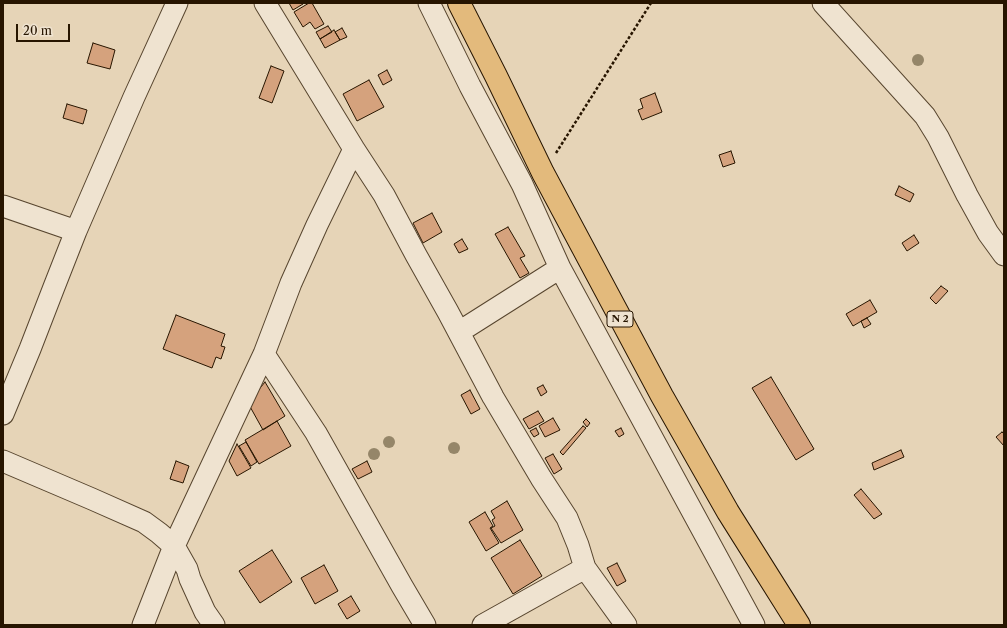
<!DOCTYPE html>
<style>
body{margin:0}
#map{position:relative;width:1007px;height:628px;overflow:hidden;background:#e6d4b7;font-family:"Libre Caslon Text",serif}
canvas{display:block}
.frame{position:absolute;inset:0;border:4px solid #271500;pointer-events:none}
.scale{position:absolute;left:16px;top:24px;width:54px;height:18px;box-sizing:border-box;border:2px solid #271500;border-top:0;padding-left:5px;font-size:12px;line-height:14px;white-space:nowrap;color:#271500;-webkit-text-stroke:3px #efe3d0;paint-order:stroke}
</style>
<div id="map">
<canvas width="1007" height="628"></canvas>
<div class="frame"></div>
<div class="scale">20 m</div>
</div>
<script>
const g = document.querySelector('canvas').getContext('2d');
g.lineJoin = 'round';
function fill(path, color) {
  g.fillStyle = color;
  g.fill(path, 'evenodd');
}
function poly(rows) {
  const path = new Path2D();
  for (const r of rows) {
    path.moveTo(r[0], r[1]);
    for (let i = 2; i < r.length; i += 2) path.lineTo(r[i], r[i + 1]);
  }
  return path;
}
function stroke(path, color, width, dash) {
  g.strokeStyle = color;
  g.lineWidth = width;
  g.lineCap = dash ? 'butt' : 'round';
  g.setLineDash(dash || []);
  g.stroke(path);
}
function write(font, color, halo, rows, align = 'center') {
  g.font = font + ' "Libre Caslon Text",serif';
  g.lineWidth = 4;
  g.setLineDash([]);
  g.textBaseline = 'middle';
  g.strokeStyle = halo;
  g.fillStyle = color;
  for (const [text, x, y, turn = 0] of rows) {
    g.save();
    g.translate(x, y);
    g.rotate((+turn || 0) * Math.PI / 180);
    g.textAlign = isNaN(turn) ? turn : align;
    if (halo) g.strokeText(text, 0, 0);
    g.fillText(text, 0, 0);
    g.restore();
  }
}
const building = poly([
 [289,3,302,3,303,4,293,10,289,3],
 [309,3,312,3,324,24,315,29,310,22,303,27,294,12,309,3],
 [328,26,332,32,320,39,316,32,328,26],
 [342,28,347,37,340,40,335,32,342,28],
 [334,30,340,40,325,48,320,39,334,30],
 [93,43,115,50,110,69,87,63,93,43],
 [271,66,284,71,272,103,259,98,271,66],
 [387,70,392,80,383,85,378,75,387,70],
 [369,80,384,107,357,121,343,94,369,80],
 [655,93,662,112,642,120,638,110,643,108,640,99,655,93],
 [67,104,87,110,83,124,63,118,67,104],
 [731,151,735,163,723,167,719,155,731,151],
 [899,186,914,194,910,202,895,195,899,186],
 [432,213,442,232,423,243,413,223,432,213],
 [508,227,525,256,520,258,529,273,520,278,495,234,508,227],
 [914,235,919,243,907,251,902,243,914,235],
 [462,239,468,249,459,253,454,244,462,239],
 [941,286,948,291,936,304,930,298,941,286],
 [870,300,877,312,853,326,846,314,870,300],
 [176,315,225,334,221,346,225,347,221,359,216,357,212,368,163,349,176,315],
 [867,318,871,324,864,328,861,321,867,318],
 [771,377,814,449,796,460,752,388,771,377],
 [265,382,285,416,263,430,248,403,265,382],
 [543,385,547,392,541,396,537,388,543,385],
 [470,390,480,409,471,414,461,395,470,390],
 [538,411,544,421,529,429,523,419,538,411],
 [553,418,560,430,545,437,539,426,553,418],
 [586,419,590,423,587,427,583,422,586,419],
 [277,421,291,446,259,464,245,440,277,421],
 [583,426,586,428,563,455,560,452,583,426],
 [536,428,539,434,534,437,530,431,536,428],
 [621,428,624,434,619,437,615,431,621,428],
 [1002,432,1004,434,1004,446,996,437,1002,432],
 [246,442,257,462,251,466,239,446,246,442],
 [237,444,251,468,237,476,229,461,237,444],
 [901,450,904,457,874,470,872,463,901,450],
 [553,454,562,469,554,474,545,458,553,454],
 [176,461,189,466,183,483,170,479,176,461],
 [367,461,372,472,358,479,352,469,367,461],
 [861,489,882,514,874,519,854,495,861,489],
 [507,501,523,530,501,543,491,528,495,526,492,520,495,518,491,511,507,501],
 [485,512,493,526,490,528,499,543,486,551,469,522,485,512],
 [520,540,542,576,513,594,491,558,520,540],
 [272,550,292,582,260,603,239,571,272,550],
 [617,563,626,581,617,586,607,568,617,563],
 [324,565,338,591,315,604,301,578,324,565],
 [351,596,360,611,347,619,338,604,351,596]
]);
fill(building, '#d5a27d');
stroke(building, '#271500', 1);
const minor = poly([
 [265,3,354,149,384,195,416,255,448,312,493,397,541,478,567,518,578,545,585,568,626,625],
 [429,3,470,86,522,184,560,268,754,625],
 [823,3,925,116,938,137,967,195,988,233,1004,255],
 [3,206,76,231,54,287,30,349,3,414],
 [76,231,134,97,177,3],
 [459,332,560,268],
 [264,354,316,433,402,586,425,625],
 [3,461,92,499,144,522,159,533,174,546,187,569,190,579,205,612,214,625],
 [143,625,174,546,264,354,291,283,317,225,354,149],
 [483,625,585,568]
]);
const major = poly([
 [459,3,496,76,543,173,662,396,728,512,799,625]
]);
stroke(minor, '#57452e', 23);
stroke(major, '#271500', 24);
stroke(poly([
 [556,153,651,3]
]), '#271500', 2.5, [3, 2]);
stroke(minor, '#efe3d0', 21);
stroke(major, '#e3ba7c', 22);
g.fillStyle = '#958669';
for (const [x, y] of [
 [918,60],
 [389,442],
 [454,448],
 [374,454]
]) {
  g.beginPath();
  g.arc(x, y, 6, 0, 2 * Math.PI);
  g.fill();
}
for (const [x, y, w] of [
 [620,319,26]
]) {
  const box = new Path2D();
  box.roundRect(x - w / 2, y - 8, w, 16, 3);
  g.fillStyle = '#efe3d0';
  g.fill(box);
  stroke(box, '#271500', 1);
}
write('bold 10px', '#271500', null, [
 ["N 2",620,319]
]);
</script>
